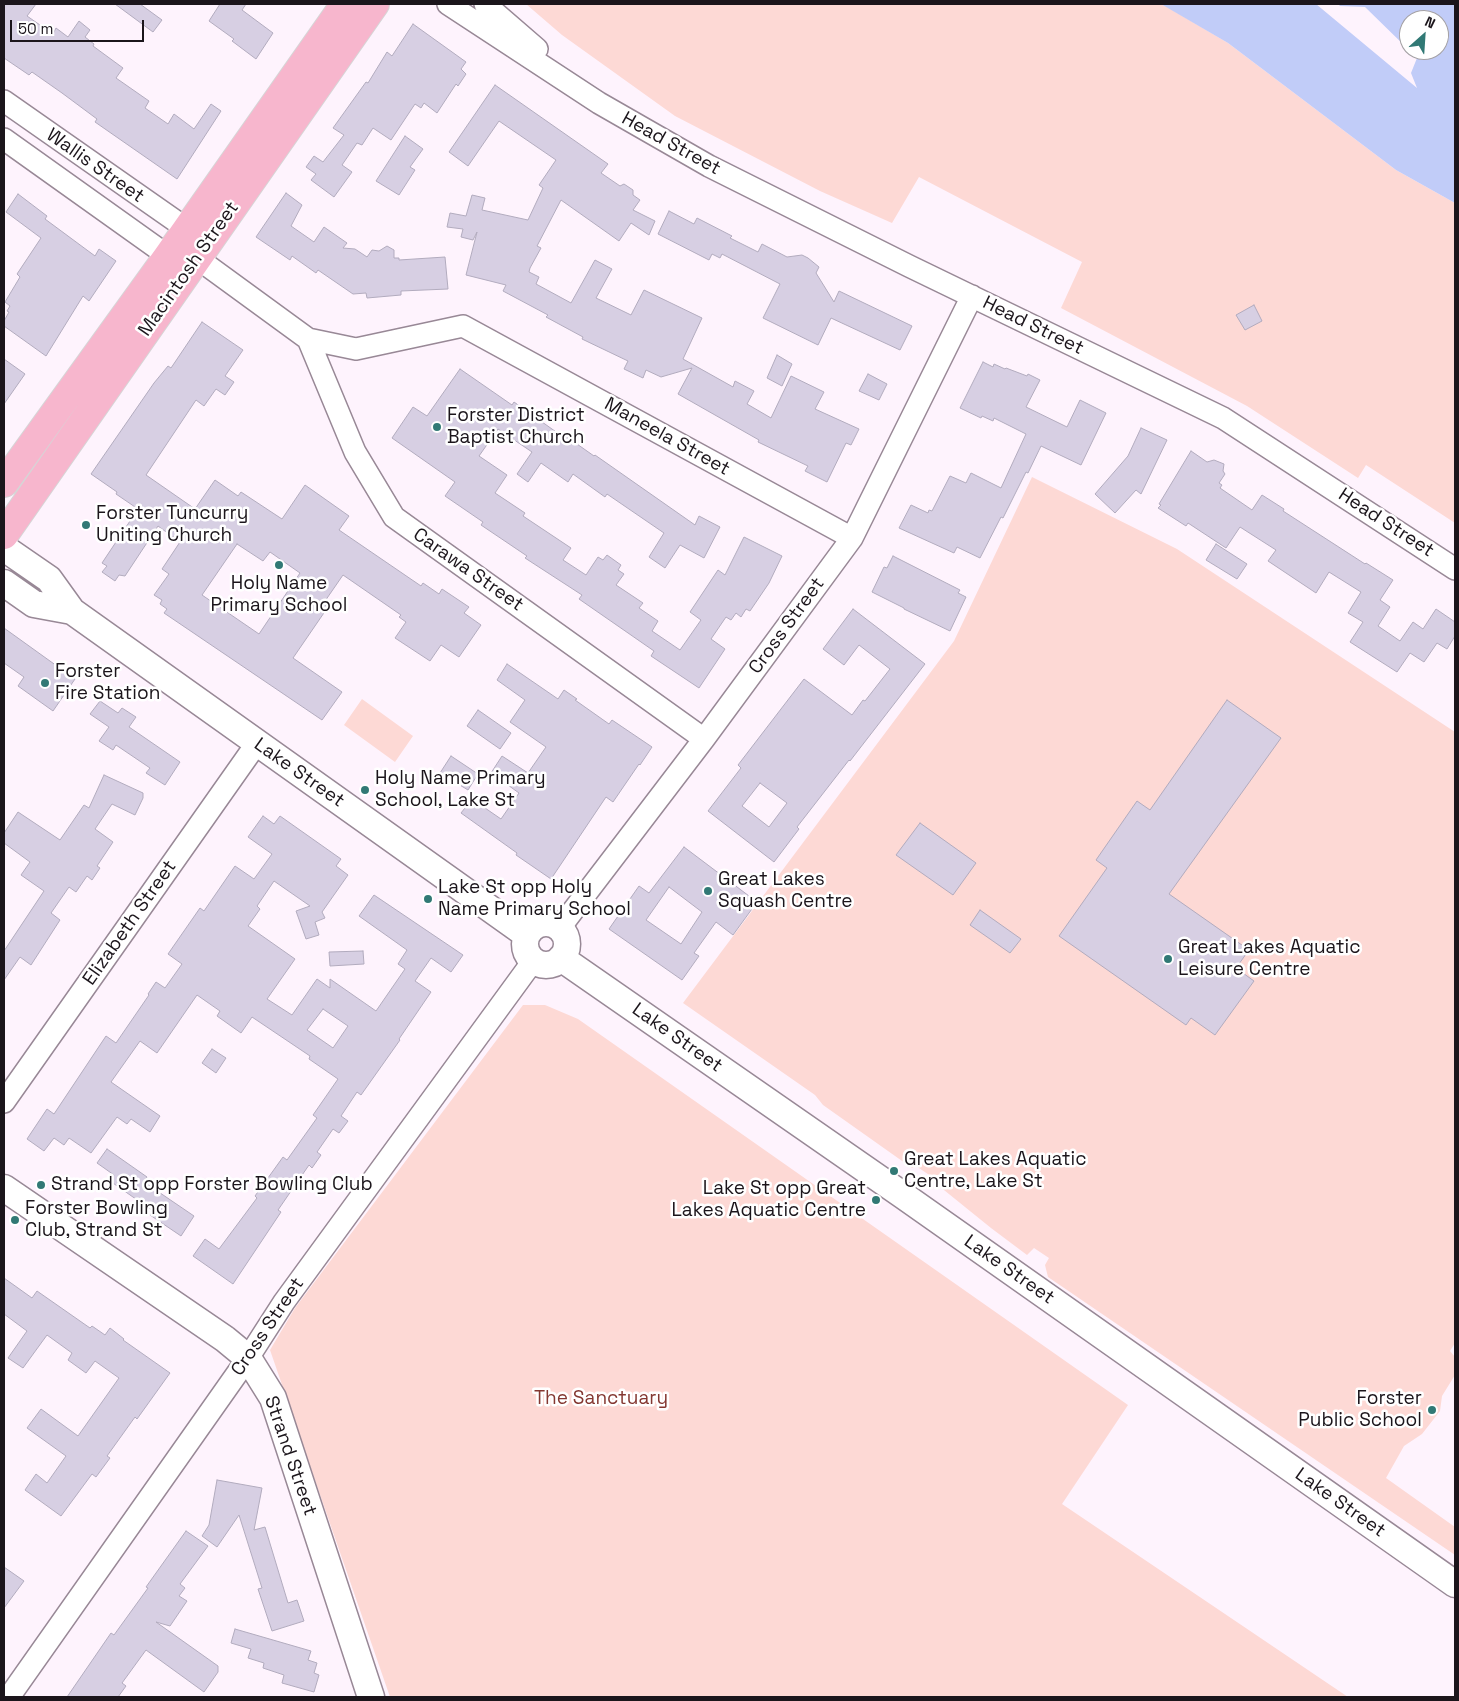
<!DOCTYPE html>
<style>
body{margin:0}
#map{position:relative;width:1459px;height:1701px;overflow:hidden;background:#fef3fd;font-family:"Space Grotesk",sans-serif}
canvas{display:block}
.frame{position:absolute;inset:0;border:5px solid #1b151b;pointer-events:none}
.north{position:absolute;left:1399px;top:10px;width:50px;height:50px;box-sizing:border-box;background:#fff;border:1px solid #a4a1a4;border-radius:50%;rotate:26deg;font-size:14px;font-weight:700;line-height:20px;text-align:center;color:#1b151b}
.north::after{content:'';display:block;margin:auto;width:18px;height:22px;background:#317975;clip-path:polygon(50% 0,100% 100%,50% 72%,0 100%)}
.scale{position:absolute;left:10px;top:20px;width:134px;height:22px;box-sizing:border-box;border:2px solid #1b151b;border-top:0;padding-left:6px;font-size:15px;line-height:18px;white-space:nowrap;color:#1b151b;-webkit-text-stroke:4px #fff;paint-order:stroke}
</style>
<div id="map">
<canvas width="1459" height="1701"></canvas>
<div class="frame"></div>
<div class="north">N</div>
<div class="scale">50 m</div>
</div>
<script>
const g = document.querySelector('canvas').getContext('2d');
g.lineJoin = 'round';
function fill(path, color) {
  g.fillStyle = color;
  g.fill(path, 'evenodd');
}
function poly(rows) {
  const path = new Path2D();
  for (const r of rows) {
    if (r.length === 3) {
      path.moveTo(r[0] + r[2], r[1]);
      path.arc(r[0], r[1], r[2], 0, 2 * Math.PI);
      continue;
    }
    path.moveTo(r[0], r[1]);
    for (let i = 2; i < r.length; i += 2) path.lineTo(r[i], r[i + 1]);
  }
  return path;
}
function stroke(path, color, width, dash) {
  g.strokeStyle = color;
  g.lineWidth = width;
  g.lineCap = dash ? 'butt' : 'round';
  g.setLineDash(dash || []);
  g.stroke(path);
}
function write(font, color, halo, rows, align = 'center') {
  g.font = font + ' "Space Grotesk",sans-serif';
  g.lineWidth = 5;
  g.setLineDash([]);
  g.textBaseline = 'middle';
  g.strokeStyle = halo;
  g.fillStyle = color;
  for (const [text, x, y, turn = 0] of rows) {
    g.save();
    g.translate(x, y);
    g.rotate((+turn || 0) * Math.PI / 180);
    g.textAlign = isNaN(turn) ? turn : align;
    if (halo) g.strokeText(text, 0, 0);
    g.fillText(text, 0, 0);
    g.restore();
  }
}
fill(poly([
 [526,4,1161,4,1169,8,1228,43,1396,170,1455,203,1455,523,1366,465,1358,478,1247,406,1061,308,1082,262,919,177,892,223,820,191,675,116,562,35],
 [1032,477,1177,549,1455,732,1455,1343,1450,1351,1455,1357,1455,1375,1442,1396,1440,1411,1422,1434,1404,1446,1386,1478,1455,1527,1455,1555,1048,1277,1045,1265,1049,1258,1034,1248,1027,1255,991,1228,939,1186,941,1183,916,1166,912,1168,823,1105,815,1095,683,1003,954,641],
 [362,699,413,736,395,762,344,725],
 [523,1005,545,1005,578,1019,1128,1405,1062,1504,1348,1697,390,1697,270,1350,295,1308]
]), '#fdd9d5');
fill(poly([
 [1161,4,1316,4,1417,88,1411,73,1417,58,1409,50,1439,50,1439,20,1409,20,1409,50,1365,7,1340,6,1338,4,1455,4,1455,203,1396,170,1228,43]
]), '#c1ccf8');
const building = poly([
 [4,4,36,4,27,16,53,34,56,28,68,37,79,21,90,30,85,37,94,44,93,46,123,68,116,78,149,101,145,108,168,124,174,114,194,129,211,104,221,111,177,179,95,122,97,119,62,93,32,72,29,75,4,58,4,4],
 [115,4,140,4,162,20,153,32,115,4],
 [220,4,246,4,242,10,273,33,256,59,232,41,234,39,209,21,220,4],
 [413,24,466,62,461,69,466,74,458,86,456,84,437,113,424,103,421,108,415,104,391,140,373,128,362,145,357,143,342,165,352,172,334,197,311,180,316,174,306,167,314,156,323,162,344,135,333,128,366,82,368,83,387,52,392,56,413,24],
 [495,85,608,164,601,173,620,186,624,184,633,190,633,195,640,200,633,210,655,221,649,235,631,223,619,241,561,200,537,246,541,248,530,268,529,272,539,277,536,284,571,303,595,260,612,269,596,298,631,315,644,290,702,318,683,359,733,387,735,381,754,391,747,404,771,418,791,376,824,392,815,409,859,429,851,445,846,443,827,482,805,471,808,466,758,442,759,440,678,394,692,368,661,377,646,370,643,378,624,369,628,361,582,339,583,337,546,317,548,315,503,291,506,285,466,275,477,232,473,240,461,237,463,229,447,227,450,213,466,216,472,195,485,198,482,210,528,220,543,188,539,185,556,160,499,121,468,166,449,152,495,85],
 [405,136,423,149,410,167,415,170,399,195,376,181,405,136],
 [286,193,302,205,291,226,314,242,324,227,347,243,343,248,355,249,367,257,372,250,379,251,387,246,394,250,394,258,399,258,399,260,445,257,448,289,401,291,401,295,367,298,366,293,353,294,318,270,316,273,292,256,290,260,256,237,286,193],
 [18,194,47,216,45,219,95,256,99,249,116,261,89,301,83,296,46,356,4,326,4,321,9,312,7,311,10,306,5,302,20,277,17,274,41,238,6,212,18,194],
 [669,211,694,224,697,218,732,236,730,238,758,252,762,244,787,257,802,255,808,258,819,267,816,273,834,302,839,291,912,326,900,350,831,318,818,345,763,318,780,284,722,254,720,258,712,254,709,260,658,234,669,211],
 [1254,305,1262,321,1245,330,1236,315,1254,305],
 [202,322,243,350,225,376,234,382,225,395,216,389,204,406,196,400,146,475,195,509,215,480,238,496,241,492,282,519,305,485,349,516,339,530,421,586,423,583,439,594,442,589,469,607,464,613,481,625,459,657,441,645,430,661,395,638,406,622,399,617,401,615,343,575,323,604,328,607,293,658,342,692,322,720,164,613,167,609,160,604,162,600,154,595,169,574,162,569,180,542,158,526,125,576,119,575,115,581,102,572,107,566,102,563,138,509,116,494,117,492,91,474,154,383,168,366,171,368,202,322],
 [237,544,263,561,270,552,300,573,259,634,202,595,237,544],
 [777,355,792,364,782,386,767,378,777,355],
 [4,359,25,374,4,404,4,359],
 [983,362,993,367,994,364,1005,369,1006,368,1027,376,1028,374,1040,380,1026,407,1067,427,1080,400,1106,413,1081,465,1041,446,1028,473,1026,472,1003,518,1001,517,980,558,957,547,954,553,899,528,911,505,928,513,929,510,932,511,950,476,966,483,971,473,1001,488,1026,434,994,418,993,421,982,416,981,418,960,408,983,362],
 [460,369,512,405,514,402,559,434,560,432,594,456,595,455,695,525,699,516,720,527,704,558,680,545,665,568,649,557,664,533,607,494,605,497,573,474,568,482,541,463,528,482,517,474,532,452,498,429,479,456,507,475,495,493,525,513,523,516,571,548,563,560,586,575,598,557,603,560,607,555,621,565,618,570,624,574,616,585,643,603,639,608,658,621,652,631,680,650,701,620,690,612,718,570,725,575,744,537,782,556,769,583,750,611,746,609,741,617,736,613,731,620,726,617,711,639,725,649,699,688,651,656,654,651,579,599,582,595,525,558,527,556,481,525,483,522,445,496,455,482,392,438,413,407,427,416,460,369],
 [868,374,887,384,879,400,859,391,868,374],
 [1141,428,1167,440,1141,494,1136,490,1115,513,1095,494,1128,456,1141,428],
 [1191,451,1207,462,1214,460,1224,464,1223,471,1225,474,1219,483,1222,485,1220,488,1252,510,1262,495,1284,509,1283,511,1365,564,1366,563,1393,580,1380,600,1390,607,1378,626,1400,641,1413,622,1423,629,1436,609,1455,622,1455,636,1447,649,1437,643,1424,662,1410,653,1397,672,1350,642,1363,622,1348,613,1361,592,1329,572,1316,593,1268,561,1276,550,1240,527,1226,548,1188,523,1186,526,1158,508,1161,505,1159,504,1191,451],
 [1216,544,1247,564,1237,579,1206,560,1216,544],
 [893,556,960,590,958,593,966,597,950,631,904,609,904,608,872,592,884,567,887,568,893,556],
 [853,609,925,664,850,761,849,760,797,827,799,829,774,862,708,811,741,768,738,765,804,679,852,715,863,700,865,701,890,669,859,645,844,665,823,649,853,609],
 [760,783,787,803,769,827,742,806,760,783],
 [4,628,75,679,53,711,18,686,24,677,4,663,4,628],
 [507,664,558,699,564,690,577,699,575,700,609,724,612,720,652,747,640,765,639,764,613,802,606,797,551,879,516,855,517,853,461,813,472,799,501,819,519,793,491,773,502,756,528,773,546,747,510,722,525,700,497,680,507,664],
 [1227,700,1281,738,1169,894,1249,950,1236,968,1254,981,1215,1035,1191,1018,1186,1025,1059,936,1107,868,1096,860,1137,801,1150,810,1227,700],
 [100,701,118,713,122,708,136,717,129,727,180,762,165,785,146,773,150,768,116,745,113,750,99,741,109,727,90,714,100,701],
 [478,710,511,733,500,749,467,726,478,710],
 [451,756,478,774,468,790,440,773,451,756],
 [104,775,143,793,143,798,135,815,112,804,95,829,113,842,97,866,100,868,92,880,87,876,76,892,69,887,51,913,60,920,31,965,20,957,4,980,4,951,44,891,21,875,30,862,4,843,4,833,18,812,60,840,84,805,89,808,104,775],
 [263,816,274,824,280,816,341,859,336,866,348,875,322,912,325,918,315,922,319,935,306,939,296,911,310,906,274,881,257,906,260,909,248,926,295,959,267,999,292,1015,317,979,330,988,330,979,376,1011,405,969,398,964,407,950,359,916,374,895,463,955,451,972,431,958,415,981,431,992,399,1039,400,1040,361,1095,357,1092,341,1116,348,1121,339,1133,333,1129,317,1152,321,1155,312,1168,309,1165,278,1210,281,1212,233,1284,193,1256,205,1239,219,1249,257,1198,255,1196,283,1157,287,1160,317,1118,313,1115,338,1079,309,1059,310,1056,252,1017,241,1033,217,1016,220,1011,197,995,157,1053,140,1041,111,1082,160,1116,150,1132,131,1119,127,1124,117,1117,91,1153,69,1138,64,1145,54,1138,44,1151,27,1139,47,1109,54,1114,106,1036,116,1043,149,995,148,994,156,982,165,988,182,964,168,954,200,908,204,911,235,866,254,879,272,854,248,837,263,816],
 [323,1009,348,1026,333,1048,307,1030,323,1009],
 [920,823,976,863,953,895,896,855,920,823],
 [684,847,757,902,733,935,716,922,694,953,699,956,682,980,609,929,639,886,649,893,684,847],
 [669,887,702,912,681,944,646,920,669,887],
 [980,910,1021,939,1010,953,970,925,980,910],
 [363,951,364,964,330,966,329,952,363,951],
 [212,1049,226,1058,216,1073,202,1063,212,1049],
 [107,1149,147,1177,144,1182,194,1216,181,1236,150,1215,153,1211,110,1181,114,1175,97,1163,107,1149],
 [4,1278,32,1298,37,1291,90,1328,92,1326,105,1335,110,1328,124,1339,123,1340,170,1373,137,1419,135,1417,107,1456,110,1458,96,1477,92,1474,61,1516,25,1490,36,1474,47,1483,66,1456,27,1428,41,1409,78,1436,119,1378,95,1361,86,1373,68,1360,72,1353,47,1335,23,1368,8,1358,27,1331,4,1314,4,1278],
 [217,1480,262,1488,254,1530,265,1527,288,1603,297,1600,304,1621,272,1631,258,1589,262,1588,239,1515,217,1547,202,1536,209,1525,217,1480],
 [186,1531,208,1546,180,1584,185,1588,179,1596,187,1601,170,1626,156,1622,218,1666,218,1672,204,1692,146,1650,122,1683,126,1686,118,1697,67,1697,111,1633,114,1635,148,1588,146,1587,186,1531],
 [4,1567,24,1581,4,1608,4,1567],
 [235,1629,311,1651,308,1660,317,1663,314,1673,319,1675,314,1692,282,1683,284,1675,263,1668,264,1663,248,1658,251,1649,231,1643,235,1629]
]);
fill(building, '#d7cfe3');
stroke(building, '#b2abbe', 1);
const minor = poly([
 [448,4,599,103,709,166,909,266,1223,418,1455,569],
 [485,4,537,49],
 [4,101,187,229],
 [4,139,168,256],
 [197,258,308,339,356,349,463,326,852,538],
 [308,339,355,452,394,517,704,739],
 [559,929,704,739,852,538,972,296],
 [4,1102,257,743],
 [9,1697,248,1358,284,1302,533,961]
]);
const tertiary = poly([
 [4,548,49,579,72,611,527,935],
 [4,583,34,604,72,611],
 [546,944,21],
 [561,958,904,1196,1455,1584],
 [4,1188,225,1339,248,1358,273,1398,371,1697]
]);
const primary = poly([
 [4,483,168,256,345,4],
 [4,535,375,4]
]);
stroke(minor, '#988896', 24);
stroke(tertiary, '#988896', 29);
stroke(primary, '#d6d5d6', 30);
stroke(minor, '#fff', 21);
stroke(tertiary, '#fff', 26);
stroke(primary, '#f7b6cd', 28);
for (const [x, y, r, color] of [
 [437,427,5,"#317975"],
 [86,525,5,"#317975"],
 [279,565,5,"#317975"],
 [45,683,5,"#317975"],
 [365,790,5,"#317975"],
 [708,891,5,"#317975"],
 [428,899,5,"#317975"],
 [1168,959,5,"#317975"],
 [894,1171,5,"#317975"],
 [41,1185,5,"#317975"],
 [876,1200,5,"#317975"],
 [15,1220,5,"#317975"],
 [1432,1410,5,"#317975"]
]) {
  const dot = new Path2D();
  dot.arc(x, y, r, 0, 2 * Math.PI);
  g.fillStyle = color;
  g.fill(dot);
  stroke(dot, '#fff', 2);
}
write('19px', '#1b151b', '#fff', [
 ["Head Street",671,144,29],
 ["Wallis Street",95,166,35],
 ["Macintosh Street",189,269,-55],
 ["Head Street",1033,326,26],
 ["Maneela Street",667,437,29],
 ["Head Street",1386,523,33],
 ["Carawa Street",468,570,35],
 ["Cross Street",787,626,-54],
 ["Lake Street",299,773,35],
 ["Elizabeth Street",130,923,-55],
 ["Lake Street",677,1038,35],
 ["Lake Street",1009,1270,35],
 ["Cross Street",268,1327,-56],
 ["Strand Street",290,1456,71],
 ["Lake Street",1340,1503,35]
]);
write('19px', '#1b151b', '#fff', [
 ["Forster District",447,416],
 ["Baptist Church",447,438],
 ["Forster Tuncurry",96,514],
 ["Uniting Church",96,536],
 ["Holy Name",279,584,"center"],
 ["Primary School",279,606,"center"],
 ["Forster",55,672],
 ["Fire Station",55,694],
 ["Holy Name Primary",375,779],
 ["School, Lake St",375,801],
 ["Great Lakes",718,880],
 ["Squash Centre",718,902],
 ["Lake St opp Holy",438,888],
 ["Name Primary School",438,910],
 ["Great Lakes Aquatic",1178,948],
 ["Leisure Centre",1178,970],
 ["Great Lakes Aquatic",904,1160],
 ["Centre, Lake St",904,1182],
 ["Strand St opp Forster Bowling Club",51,1185],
 ["Lake St opp Great",866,1189,"right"],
 ["Lakes Aquatic Centre",866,1211,"right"],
 ["Forster Bowling",25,1209],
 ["Club, Strand St",25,1231],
 ["Forster",1422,1399,"right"],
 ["Public School",1422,1421,"right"]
], 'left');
write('19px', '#843731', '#fff', [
 ["The Sanctuary",601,1399]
]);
</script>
